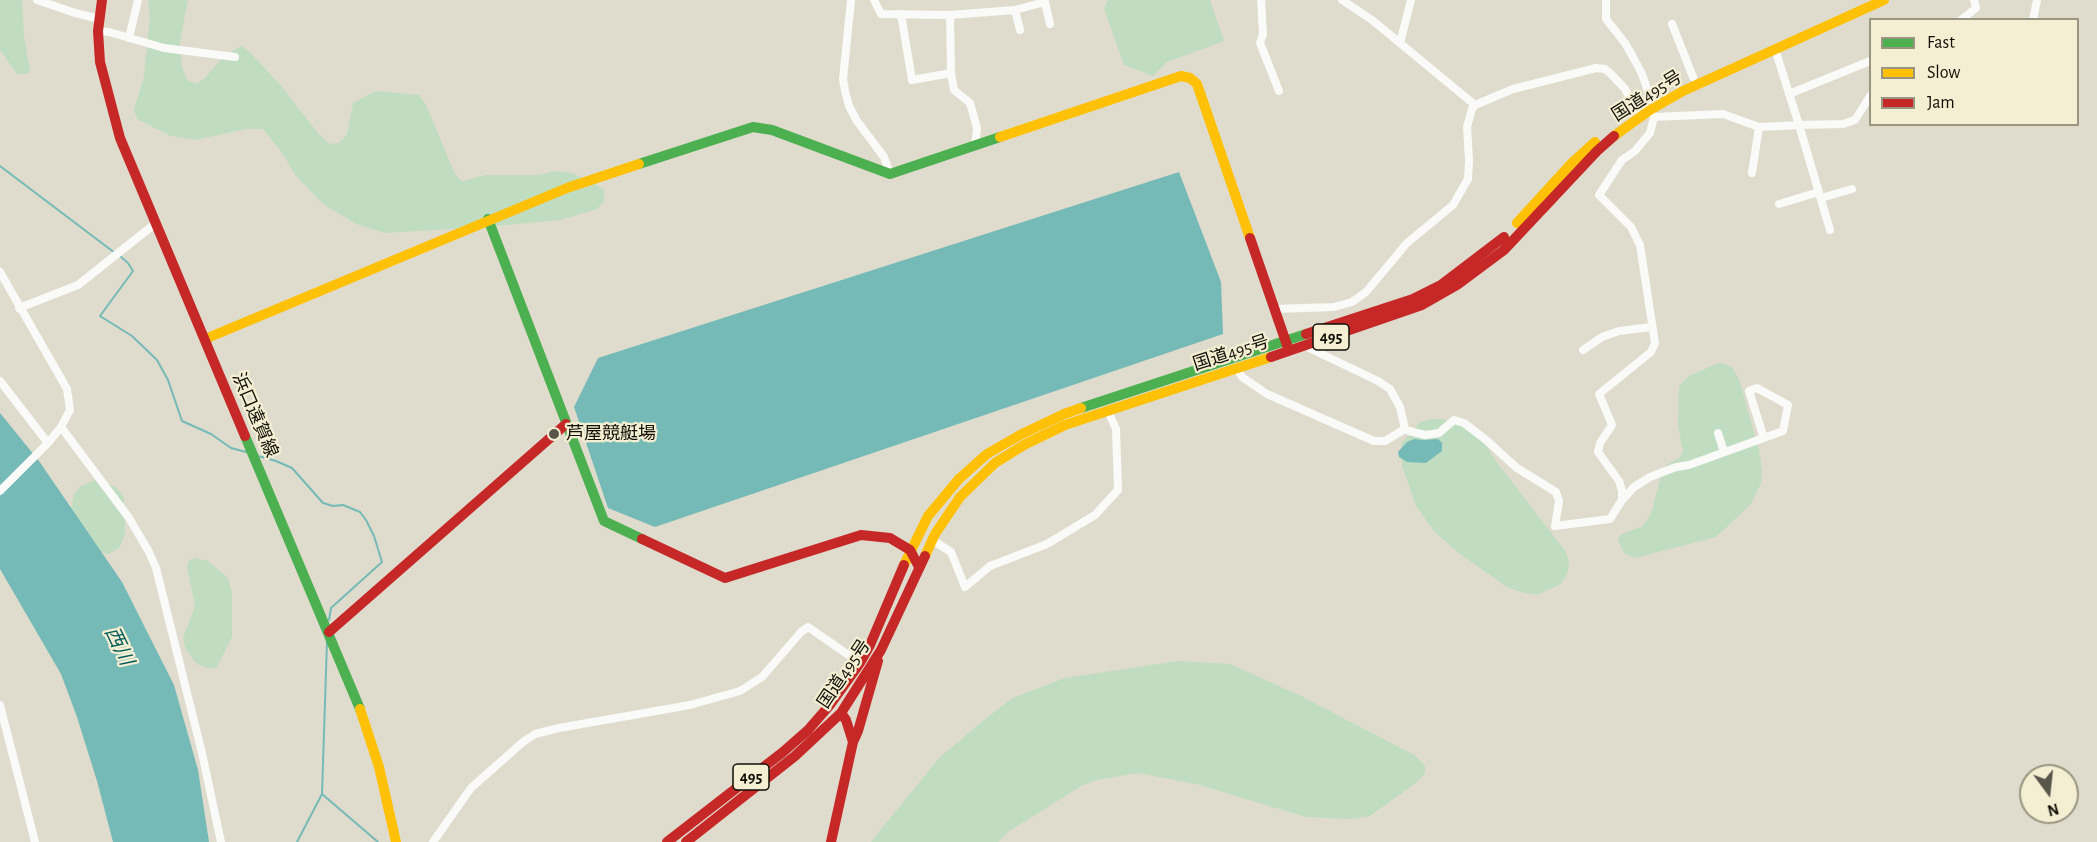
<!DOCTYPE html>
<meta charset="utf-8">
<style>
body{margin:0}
#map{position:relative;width:2097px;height:842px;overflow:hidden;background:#dfdccd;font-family:"Alegreya Sans",sans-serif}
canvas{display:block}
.legend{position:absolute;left:1869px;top:18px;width:210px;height:108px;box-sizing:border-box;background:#f4eed2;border:2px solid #999580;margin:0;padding:8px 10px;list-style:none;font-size:18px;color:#110f06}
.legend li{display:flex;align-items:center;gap:12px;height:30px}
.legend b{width:30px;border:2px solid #999580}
.north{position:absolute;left:2019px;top:764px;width:60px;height:60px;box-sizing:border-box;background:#f4eed2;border:2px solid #999580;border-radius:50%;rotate:165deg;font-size:16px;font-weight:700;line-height:24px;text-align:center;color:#110f06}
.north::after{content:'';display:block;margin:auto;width:21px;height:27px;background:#59574c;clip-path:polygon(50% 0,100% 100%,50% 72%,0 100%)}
</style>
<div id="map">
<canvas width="2097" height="842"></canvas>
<ul class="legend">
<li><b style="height:8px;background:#4caf50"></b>Fast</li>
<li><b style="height:8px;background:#ffc107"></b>Slow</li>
<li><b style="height:8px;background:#c62828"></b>Jam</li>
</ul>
<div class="north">N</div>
</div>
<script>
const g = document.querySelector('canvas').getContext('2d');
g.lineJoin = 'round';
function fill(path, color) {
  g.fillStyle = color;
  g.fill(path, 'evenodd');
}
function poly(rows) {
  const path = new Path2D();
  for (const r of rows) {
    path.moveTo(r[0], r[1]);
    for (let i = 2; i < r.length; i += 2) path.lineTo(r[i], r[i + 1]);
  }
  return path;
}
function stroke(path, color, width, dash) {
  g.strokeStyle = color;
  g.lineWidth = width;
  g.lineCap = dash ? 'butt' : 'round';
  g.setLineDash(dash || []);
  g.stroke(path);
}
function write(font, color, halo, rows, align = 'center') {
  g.font = font + ' "Alegreya Sans","Noto Sans JP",sans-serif';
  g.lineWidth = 4.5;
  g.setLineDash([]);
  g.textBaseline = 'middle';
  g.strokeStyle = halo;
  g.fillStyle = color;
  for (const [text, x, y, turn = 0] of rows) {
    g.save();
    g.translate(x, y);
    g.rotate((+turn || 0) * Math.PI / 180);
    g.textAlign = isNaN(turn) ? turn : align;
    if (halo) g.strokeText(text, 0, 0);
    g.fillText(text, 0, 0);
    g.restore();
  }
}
fill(poly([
 [0,0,22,0,24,37,30,69,28,74,17,74,0,50],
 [148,0,188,0,180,41,182,67,187,80,196,84,205,78,223,57,241,46,249,51,281,86,318,133,329,144,339,143,347,134,353,103,376,91,419,95,426,105,455,174,462,181,486,175,539,175,556,171,573,173,604,189,604,202,597,209,560,220,484,227,385,233,356,224,323,204,296,176,282,153,263,129,246,129,195,140,171,136,137,119,134,110,144,76,150,18],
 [1108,0,1210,0,1224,41,1167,62,1153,76,1124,65,1104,8],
 [1719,363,1731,366,1739,379,1759,450,1762,470,1761,483,1751,504,1716,537,1635,558,1625,554,1618,541,1621,534,1643,526,1651,514,1662,472,1667,465,1679,458,1683,451,1678,425,1679,386,1689,376],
 [1430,419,1442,419,1475,428,1496,461,1566,552,1569,563,1567,574,1561,584,1537,595,1521,592,1507,587,1457,552,1434,531,1416,506,1402,466,1401,444,1420,422],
 [98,479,116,487,124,498,125,534,120,547,109,554,97,551,71,510,74,493,81,486],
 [196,558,208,561,228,578,232,592,232,637,217,667,211,669,199,665,193,660,186,650,183,638,195,606,187,566,189,560],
 [1178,661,1230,664,1301,696,1416,756,1425,766,1425,773,1417,782,1370,816,1352,819,1306,817,1196,784,1138,773,1097,780,1083,785,1008,832,998,842,871,842,938,759,984,720,1013,698,1065,678]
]), '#c0ddc1');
fill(poly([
 [1179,172,1221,282,1223,334,655,527,608,508,574,407,598,358],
 [0,413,39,461,122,582,174,685,198,770,209,842,113,842,97,781,77,717,61,674,0,569],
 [1414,439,1424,440,1438,439,1442,443,1442,451,1426,463,1407,462,1399,457,1398,452,1407,442]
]), '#75bab7');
stroke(poly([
 [0,166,115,253],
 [120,256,128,263,133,271,100,316,132,336,157,360,168,380,182,421,211,434,231,448,250,453],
 [258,456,276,461,292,468,323,503,333,506,343,505,360,512,366,520,374,536,382,562,331,608,329,620],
 [322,794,378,842],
 [297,842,322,794,327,641]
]), '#75bab7', 2);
stroke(poly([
 [37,0,75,13,100,19],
 [851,0,843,79,845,91,849,106,857,121,884,157,890,174],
 [874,0,881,14,950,15,951,73,954,90,970,103,977,128,975,146],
 [1261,0,1263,34,1260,43,1279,91],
 [1342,0,1372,20,1475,105],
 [1606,0,1606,19,1625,43,1633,57,1642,74,1651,100],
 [1015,10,1020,30],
 [901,14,912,80,951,73],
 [950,15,1015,10,1045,2,1050,24],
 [1961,20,1976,8,1974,0],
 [2033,20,2037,0],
 [1672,24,1693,77],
 [98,31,109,32,164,48,235,57],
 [129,38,138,0],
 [1400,43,1411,0],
 [1775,49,1799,125,1843,124,1855,120,1870,96],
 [1789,94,1870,61],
 [1654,117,1723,114,1759,127,1799,125,1830,230],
 [1752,173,1759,127],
 [1821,198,1852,189],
 [1779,204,1819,192],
 [0,272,67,389,70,410,61,427,48,443,0,491],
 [19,308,78,285,156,223],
 [1274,309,1334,307,1352,302,1366,292,1407,243,1453,205,1468,179,1469,160,1467,127,1472,109,1475,105,1513,89,1596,68,1605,69,1612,75,1625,89,1636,109],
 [1305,346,1378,381,1390,389,1400,407,1405,429,1409,431,1425,435,1439,433,1454,420,1464,423,1485,439,1517,468,1556,492,1559,501,1555,526,1610,519,1622,500,1622,491,1619,481,1598,452,1600,443,1612,425,1599,394,1651,352,1655,343,1640,245,1631,227,1599,195,1622,160,1635,151,1650,133,1654,117,1650,110],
 [1583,350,1602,337,1619,331,1651,327],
 [1237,369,1242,377,1267,394,1374,441,1385,441,1405,429],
 [0,381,48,443],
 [61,427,129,518,149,552,156,568,202,753,221,842],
 [1718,433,1724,452],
 [1622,500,1634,487,1650,477,1676,467,1689,465,1783,431,1788,405,1757,388,1749,391,1764,438],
 [932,540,951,552,965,587,990,566,1047,544,1095,515,1118,490,1116,429,1108,411],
 [0,705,35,842],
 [433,842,471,788,523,742,535,734,559,728,690,705,740,691,762,677,801,632,808,627,863,665]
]), '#fafaf8', 8);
stroke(poly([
 [639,164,753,127,772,130,890,174,1000,137],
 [488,219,604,521,642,539],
 [1081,408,1306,334],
 [245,436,360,709]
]), '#4caf50', 10);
stroke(poly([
 [1614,136,1650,110,1683,91,1884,0],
 [1000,137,1181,76,1190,78,1197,84,1250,238],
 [1517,223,1572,163,1595,142],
 [205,339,567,188,639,164],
 [925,556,935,534,960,497,995,463,1024,445,1065,425,1271,357],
 [904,565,928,516,959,479,987,454,1020,435,1064,414,1081,408],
 [360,709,379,767,396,842]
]), '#ffc107', 10);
stroke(poly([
 [102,0,98,31,100,62,120,138,245,436],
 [1250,238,1288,348],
 [1306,334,1413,299,1441,285,1504,237],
 [1271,357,1422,305,1457,285,1504,250,1597,151,1614,136],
 [642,539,725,578,861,535,890,538,910,550,919,567],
 [329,632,566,424],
 [853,742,858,731,878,661],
 [667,842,783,752,808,730,829,706,860,663,870,645,904,565],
 [686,842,795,756,841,713,881,650,925,556],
 [831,842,853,742,846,720,841,713]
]), '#c62828', 10);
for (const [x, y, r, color] of [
 [554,434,6,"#59574c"]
]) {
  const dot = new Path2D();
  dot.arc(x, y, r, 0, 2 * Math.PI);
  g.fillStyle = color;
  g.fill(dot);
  stroke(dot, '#f4eed2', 2);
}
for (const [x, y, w] of [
 [1331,337,36],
 [751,777,36]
]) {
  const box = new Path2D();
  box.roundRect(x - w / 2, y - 13, w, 26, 4.5);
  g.fillStyle = '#f4eed2';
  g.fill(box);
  stroke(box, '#110f06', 1.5);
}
write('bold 16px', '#110f06', null, [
 ["495",1331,337],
 ["495",751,777]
]);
write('18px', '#110f06', '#f4eed2', [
 ["国道495号",1647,96,-32],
 ["国道495号",1231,353,-18],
 ["浜口遠賀線",255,415,67],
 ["国道495号",844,674,-56]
]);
write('18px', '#110f06', '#f4eed2', [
 ["芦屋競艇場",566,434]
], 'left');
write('italic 20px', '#005c5d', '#f4eed2', [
 ["西川",119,646,64]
]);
</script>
